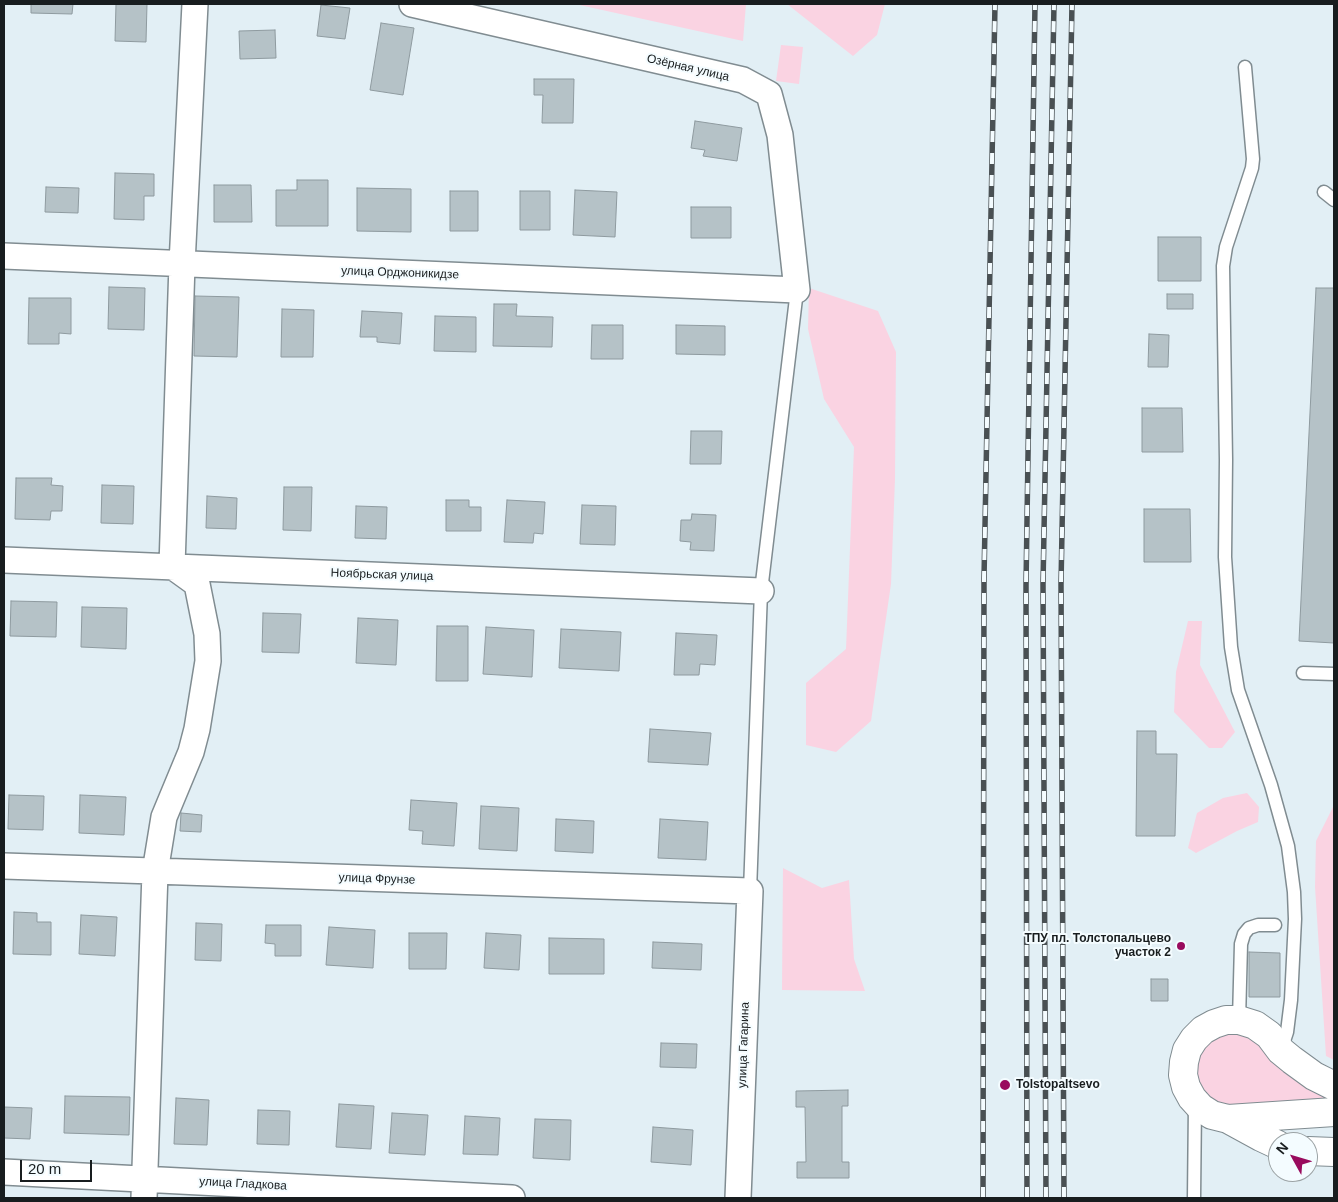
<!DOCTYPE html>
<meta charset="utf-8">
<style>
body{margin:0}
#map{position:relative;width:1338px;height:1202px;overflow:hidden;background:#e2eff5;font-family:Helvetica,sans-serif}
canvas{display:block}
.frame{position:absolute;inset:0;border:5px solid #181d1f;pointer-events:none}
.north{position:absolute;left:1268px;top:1132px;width:50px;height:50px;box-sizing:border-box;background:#f4fcff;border:1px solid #9ca3a5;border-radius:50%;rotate:309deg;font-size:14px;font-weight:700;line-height:20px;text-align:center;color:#181d1f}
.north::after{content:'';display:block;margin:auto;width:18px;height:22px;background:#990b5e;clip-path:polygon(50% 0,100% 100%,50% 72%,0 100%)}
.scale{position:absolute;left:20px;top:1160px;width:72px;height:22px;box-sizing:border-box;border:2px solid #181d1f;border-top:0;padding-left:6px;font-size:15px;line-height:18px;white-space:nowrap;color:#181d1f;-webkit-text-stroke:4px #f4fcff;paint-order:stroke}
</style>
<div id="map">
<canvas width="1338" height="1202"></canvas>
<div class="frame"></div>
<div class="north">N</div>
<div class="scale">20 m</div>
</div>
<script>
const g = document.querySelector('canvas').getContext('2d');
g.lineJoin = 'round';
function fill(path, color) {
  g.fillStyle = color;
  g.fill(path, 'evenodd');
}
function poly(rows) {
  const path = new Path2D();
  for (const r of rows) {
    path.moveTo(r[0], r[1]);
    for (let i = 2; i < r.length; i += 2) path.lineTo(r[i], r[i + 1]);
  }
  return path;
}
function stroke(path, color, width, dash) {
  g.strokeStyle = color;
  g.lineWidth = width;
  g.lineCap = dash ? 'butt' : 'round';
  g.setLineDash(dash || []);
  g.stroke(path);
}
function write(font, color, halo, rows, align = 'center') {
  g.font = font + ' Helvetica,sans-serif';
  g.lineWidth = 4;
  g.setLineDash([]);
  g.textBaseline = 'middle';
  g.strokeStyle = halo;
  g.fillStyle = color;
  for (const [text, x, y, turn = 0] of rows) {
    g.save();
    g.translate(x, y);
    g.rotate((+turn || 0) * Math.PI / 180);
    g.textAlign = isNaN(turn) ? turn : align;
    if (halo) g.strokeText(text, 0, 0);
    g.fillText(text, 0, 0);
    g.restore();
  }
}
fill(poly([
 [575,4,746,4,743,41],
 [787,4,885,4,877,35,853,56],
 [781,45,803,47,799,84,776,81],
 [809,288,878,311,896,352,895,479,891,584,871,721,836,752,806,745,806,683,846,649,854,447,824,399,808,329],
 [1188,621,1202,621,1200,665,1235,732,1222,748,1209,748,1174,712,1176,672],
 [1247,793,1259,807,1258,822,1237,831,1196,853,1188,848,1197,813,1223,798],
 [1334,805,1334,1060,1326,1056,1315,887,1316,841],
 [783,868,822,888,849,880,854,959,865,991,782,990],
 [1238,1029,1334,1100,1216,1108,1199,1096,1192,1071,1206,1040]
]), '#fad3e2');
const building = poly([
 [31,4,73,4,72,14,31,13,31,4],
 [116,4,147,4,146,42,115,41,116,4],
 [321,5,350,8,345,39,317,36,321,5],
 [381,23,414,28,403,95,370,90,381,23],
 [275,30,276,58,240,59,239,31,275,30],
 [534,79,574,79,573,123,542,123,543,95,534,95,534,79],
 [695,121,742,128,737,161,703,156,705,150,691,148,695,121],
 [115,173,154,174,154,196,144,196,144,220,114,219,115,173],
 [297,180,328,180,328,226,276,226,276,190,297,190,297,180],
 [214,185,251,185,252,222,214,222,214,185],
 [46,187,79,188,78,213,45,212,46,187],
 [357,188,411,189,411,232,357,231,357,188],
 [575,190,617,192,615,237,573,235,575,190],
 [450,191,478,191,478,231,450,231,450,191],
 [520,191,550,191,550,230,520,230,520,191],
 [691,207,731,207,731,238,691,238,691,207],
 [1158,237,1201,237,1201,281,1158,281,1158,237],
 [109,287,145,288,144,330,108,329,109,287],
 [1316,288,1334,288,1334,643,1299,641,1316,288],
 [1167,294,1193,294,1193,309,1167,309,1167,294],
 [195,296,239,297,237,357,194,356,195,296],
 [29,298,71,298,71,334,59,333,59,344,28,344,29,298],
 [494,304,517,304,516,316,553,317,552,347,493,346,494,304],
 [282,309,314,310,313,357,281,357,282,309],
 [362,311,402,313,400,344,377,342,377,337,360,337,362,311],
 [435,316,476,317,476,352,434,351,435,316],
 [592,325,623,325,623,359,591,359,592,325],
 [676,325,725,326,725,355,676,354,676,325],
 [1149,334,1169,335,1168,367,1148,367,1149,334],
 [1142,408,1182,408,1183,452,1142,452,1142,408],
 [691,431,722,431,721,464,690,464,691,431],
 [16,478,52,478,51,485,63,486,62,511,51,511,50,520,15,519,16,478],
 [102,485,134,486,133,524,101,523,102,485],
 [284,487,312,487,311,531,283,530,284,487],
 [207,496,237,498,236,529,206,528,207,496],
 [446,500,469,500,469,507,481,507,481,531,446,531,446,500],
 [507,500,545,502,543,534,534,533,533,543,504,542,507,500],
 [582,505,616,506,615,545,580,544,582,505],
 [356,506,387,507,386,539,355,538,356,506],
 [1144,509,1190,509,1191,562,1144,562,1144,509],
 [692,514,716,515,714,551,690,550,691,542,680,541,681,520,691,520,692,514],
 [11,601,57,602,56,637,10,636,11,601],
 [82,607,127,608,126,649,81,647,82,607],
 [263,613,301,614,299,653,262,652,263,613],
 [358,618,398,620,396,665,356,663,358,618],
 [437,626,468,626,468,681,436,681,437,626],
 [486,627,534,630,532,677,483,674,486,627],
 [561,629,621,632,619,671,559,668,561,629],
 [676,633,717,635,715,665,700,664,699,675,674,675,676,633],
 [650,729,711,733,708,765,648,762,650,729],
 [1137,731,1156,731,1156,754,1177,754,1175,836,1136,836,1137,731],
 [9,795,44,796,43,830,8,829,9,795],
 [80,795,126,797,124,835,79,833,80,795],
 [411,800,457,803,454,846,422,844,423,831,409,830,411,800],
 [481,806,519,808,517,851,479,849,481,806],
 [181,813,202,815,201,832,180,831,181,813],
 [556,819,594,821,593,853,555,851,556,819],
 [660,819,708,822,706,860,658,858,660,819],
 [14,912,37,913,37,922,51,922,51,955,13,954,14,912],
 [81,915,117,917,115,956,79,954,81,915],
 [196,923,222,924,221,961,195,960,196,923],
 [266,925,301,925,301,956,275,956,275,944,265,943,266,925],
 [329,927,375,930,373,968,326,965,329,927],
 [409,933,447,933,446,969,409,969,409,933],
 [486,933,521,935,519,970,484,968,486,933],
 [549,938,604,939,604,974,549,974,549,938],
 [653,942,702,944,701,970,652,968,653,942],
 [1249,952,1280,953,1280,997,1249,997,1249,952],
 [1151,979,1168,979,1168,1001,1151,1001,1151,979],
 [661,1043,697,1044,696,1068,660,1067,661,1043],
 [848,1090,848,1106,842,1106,842,1162,849,1162,849,1178,797,1178,797,1162,806,1162,805,1107,796,1107,796,1091,848,1090],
 [65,1096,130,1097,129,1135,64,1133,65,1096],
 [176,1098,209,1100,207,1145,174,1144,176,1098],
 [339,1104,374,1106,371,1149,336,1147,339,1104],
 [4,1107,32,1108,30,1139,4,1138,4,1107],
 [258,1110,290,1111,289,1145,257,1144,258,1110],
 [392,1113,428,1115,425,1155,389,1153,392,1113],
 [465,1116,500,1118,498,1155,463,1154,465,1116],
 [535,1119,571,1120,570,1160,533,1158,535,1119],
 [653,1127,693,1130,691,1165,651,1162,653,1127]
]);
fill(building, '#b5c2c7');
stroke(building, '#8e9a9f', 1);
const lane = poly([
 [1245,67,1253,159,1252,168,1226,247,1223,266,1226,460,1225,557,1231,647,1238,690,1271,785,1288,846,1294,892,1295,919,1291,1000,1287,1032,1281,1050],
 [1324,192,1334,200],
 [1303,673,1334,674],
 [750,891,761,591,797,290],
 [1239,1020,1241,944,1244,934,1249,928,1258,925,1275,925],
 [1194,1198,1195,1104]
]);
const street = poly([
 [4,256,797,290,780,135,769,94,743,80,412,4],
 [4,560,761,591],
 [4,866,750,891,738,1198],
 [4,1172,512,1198],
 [144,1198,155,872,164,817,191,752,197,729,208,661,207,634,197,584,172,566,182,264,195,4]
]);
const secondary = poly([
 [1228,1119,1334,1112],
 [1278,1145,1261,1137,1228,1119,1212,1115,1201,1108,1192,1098,1186,1087,1183,1075,1184,1062,1187,1050,1194,1039,1203,1030,1214,1024,1226,1020,1239,1020,1255,1025,1269,1035,1281,1051,1292,1060,1314,1076,1334,1086],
 [1308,1151,1334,1152]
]);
stroke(lane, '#808c91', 15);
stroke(street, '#808c91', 28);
stroke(secondary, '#808c91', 30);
stroke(lane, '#fff', 12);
stroke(street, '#fff', 25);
stroke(secondary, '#fff', 28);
const rail = poly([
 [983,1198,984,578,995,4],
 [1027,1198,1026,585,1035,4],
 [1046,1198,1043,584,1054,4],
 [1064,1198,1061,584,1072,4]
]);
stroke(rail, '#495053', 5.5);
stroke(rail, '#f4fcff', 4, [11]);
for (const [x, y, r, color] of [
 [1181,946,5,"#990b5e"],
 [1005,1085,6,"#990b5e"]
]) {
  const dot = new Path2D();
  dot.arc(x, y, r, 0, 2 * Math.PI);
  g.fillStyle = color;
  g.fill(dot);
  stroke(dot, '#f4fcff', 2);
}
write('12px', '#181d1f', '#f4fcff', [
 ["Озёрная улица",688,68,13],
 ["улица Орджоникидзе",400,273,2],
 ["Ноябрьская улица",382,575,2],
 ["улица Фрунзе",377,879,2],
 ["улица Гагарина",744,1045,-88],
 ["улица Гладкова",243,1184,3]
]);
write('bold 12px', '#181d1f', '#f4fcff', [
 ["ТПУ пл. Толстопальцево",1171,939],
 ["участок 2",1171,953],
 ["Tolstopaltsevo",1016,1085,"left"]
], 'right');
</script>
